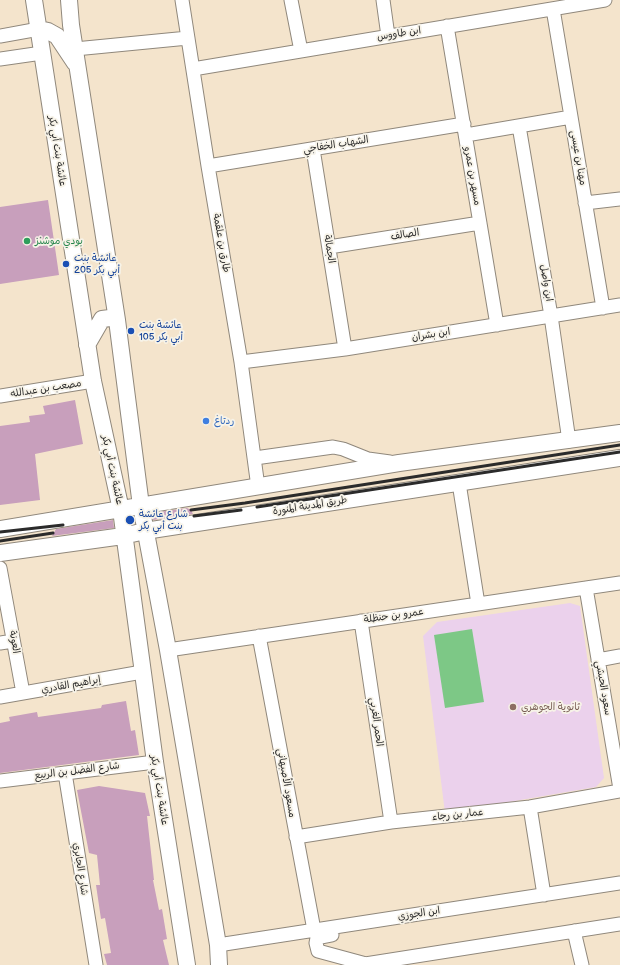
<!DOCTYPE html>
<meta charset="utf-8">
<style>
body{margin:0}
canvas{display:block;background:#f4e4cc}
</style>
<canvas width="620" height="965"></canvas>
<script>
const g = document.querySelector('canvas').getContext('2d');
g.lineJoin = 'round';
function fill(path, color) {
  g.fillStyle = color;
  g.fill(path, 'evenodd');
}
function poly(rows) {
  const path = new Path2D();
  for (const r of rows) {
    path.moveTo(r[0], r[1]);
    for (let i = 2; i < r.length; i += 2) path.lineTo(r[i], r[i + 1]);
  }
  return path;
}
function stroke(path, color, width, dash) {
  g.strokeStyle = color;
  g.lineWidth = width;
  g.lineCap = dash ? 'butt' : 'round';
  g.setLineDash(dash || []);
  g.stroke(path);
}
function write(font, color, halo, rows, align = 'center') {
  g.font = font + ' "Balsamiq Sans","Playpen Sans Arabic",sans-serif';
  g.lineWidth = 3.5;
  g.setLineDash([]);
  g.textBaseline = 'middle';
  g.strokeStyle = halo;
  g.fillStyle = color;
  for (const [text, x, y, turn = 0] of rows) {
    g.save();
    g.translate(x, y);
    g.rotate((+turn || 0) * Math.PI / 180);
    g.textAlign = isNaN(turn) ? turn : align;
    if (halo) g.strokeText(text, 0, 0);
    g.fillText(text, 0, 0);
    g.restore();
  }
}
fill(poly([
 [570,603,580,606,604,778,596,787,445,813,423,636,437,622]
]), '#ebd1ec');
fill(poly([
 [472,629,484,702,445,708,434,635]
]), '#7dc886');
fill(poly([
 [48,200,59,275,0,284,0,207],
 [75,400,83,444,35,454,40,500,0,505,0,426,30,422,29,416,45,414,43,406],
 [187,508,191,510,193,514,153,520,152,513],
 [113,520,114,528,52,536,56,529],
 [126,701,131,731,135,730,139,755,0,773,0,723,10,721,9,717,37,712,38,717,101,708,102,705],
 [99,786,145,793,150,816,147,816,154,880,153,880,159,910,162,909,167,939,163,940,169,965,107,965,104,954,111,953,105,918,101,919,96,885,100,885,97,855,89,853,77,790]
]), '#c89fbc');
const minor = poly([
 [182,0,208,166,241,362,258,487],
 [291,0,301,51],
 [383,0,388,36],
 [553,9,603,308],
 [447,26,497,325],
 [0,36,39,29],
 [75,49,188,38],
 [0,59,42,53],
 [193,69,605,0],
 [519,126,551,316,569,441],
 [466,135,571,117],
 [313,149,345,349],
 [208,166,464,124],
 [585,203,620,199],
 [329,247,480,223],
 [241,362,345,349,620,305],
 [0,396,93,381],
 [255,458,333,447,343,449,368,459,390,462],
 [459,483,478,604],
 [0,568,23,693],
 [586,588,620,789],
 [361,621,391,822],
 [259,636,314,930],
 [0,643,13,641],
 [168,650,620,583],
 [598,660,620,656],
 [0,697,142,672],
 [65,773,96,965],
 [0,781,155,762],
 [530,807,544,895],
 [296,837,391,822,530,807,620,791],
 [574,931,582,965],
 [332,935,317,938,316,943,318,951,366,964],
 [218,945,620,883],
 [359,965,620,924]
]);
const major = poly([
 [34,0,93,381,121,510,155,762,187,965],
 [69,0,71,25,117,320,141,506,168,650,218,945,219,965],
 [39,29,48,31,57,36,75,63],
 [87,345,102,319,110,318,117,320],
 [0,529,399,463,620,433],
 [0,553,123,536,145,531,620,458]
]);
stroke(minor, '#90887c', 15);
stroke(major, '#90887c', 18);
stroke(minor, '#fff', 13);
stroke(major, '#fff', 16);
stroke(poly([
 [257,507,620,452],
 [191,510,245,503,620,445],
 [194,516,241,510],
 [0,532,63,525],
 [0,541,53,533]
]), '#2b2b2b', 3);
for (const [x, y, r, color] of [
 [27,241,4,"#2e9e5b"],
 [66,264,4,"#1a4fb4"],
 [131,331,4,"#1a4fb4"],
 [206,421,4,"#3f7fe0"],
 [130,520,5,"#1a4fb4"],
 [513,707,4,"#8d6e63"]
]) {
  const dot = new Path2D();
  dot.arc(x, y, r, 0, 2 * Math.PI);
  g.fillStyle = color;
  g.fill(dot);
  stroke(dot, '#f7f3e8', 1.5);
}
write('10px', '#2b2b2b', '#f7f3e8', [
 ["ابن طاووس",399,34,-9],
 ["الشهاب الخفاجي",336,145,-9],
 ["عائشة بنت أبي بكر",57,151,81],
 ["مهنا بن عيسى",578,158,80],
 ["مسهر بن عمرو",472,176,80],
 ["الصالف",405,235,-9],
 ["طارق بن علقمة",221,243,80],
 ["الجمالة",329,249,81],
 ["ابن واصل",546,283,81],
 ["ابن بشران",431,335,-9],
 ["مصعب بن عبدالله",46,389,-9],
 ["عائشة بنت أبي بكر",112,470,78],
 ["طريق المدينة المنورة",310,506,-9],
 ["عمرو بن حنظلة",394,616,-8],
 ["العونة",14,642,80],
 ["إبراهيم القادري",71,685,-10],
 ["سعود الحبشي",603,688,80],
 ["الحمر الغربي",376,722,82],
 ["شارع الفضل بن الربيع",77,771,-7],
 ["مسعود الأصبهاني",286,783,80],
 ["عائشة بنت أبي بكر",159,790,81],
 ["عمار بن رجاء",458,815,-6],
 ["شارع الجابري",80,869,81],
 ["ابن الجوزي",419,914,-9]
]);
write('10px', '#27864d', '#f7f3e8', [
 ["بودي موشنز",35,241]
], 'left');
write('10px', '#164399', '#f7f3e8', [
 ["عائشة بنت",74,258],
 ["أبي بكر 205",74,270],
 ["عائشة بنت",139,325],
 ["أبي بكر 105",139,337],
 ["شارع عائشة",139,514],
 ["بنت أبي بكر",139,526]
], 'left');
write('10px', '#366cbe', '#f7f3e8', [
 ["ردتاغ",214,421]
], 'left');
write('10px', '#785e54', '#f7f3e8', [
 ["ثانوية الجوهري",521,707]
], 'left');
</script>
